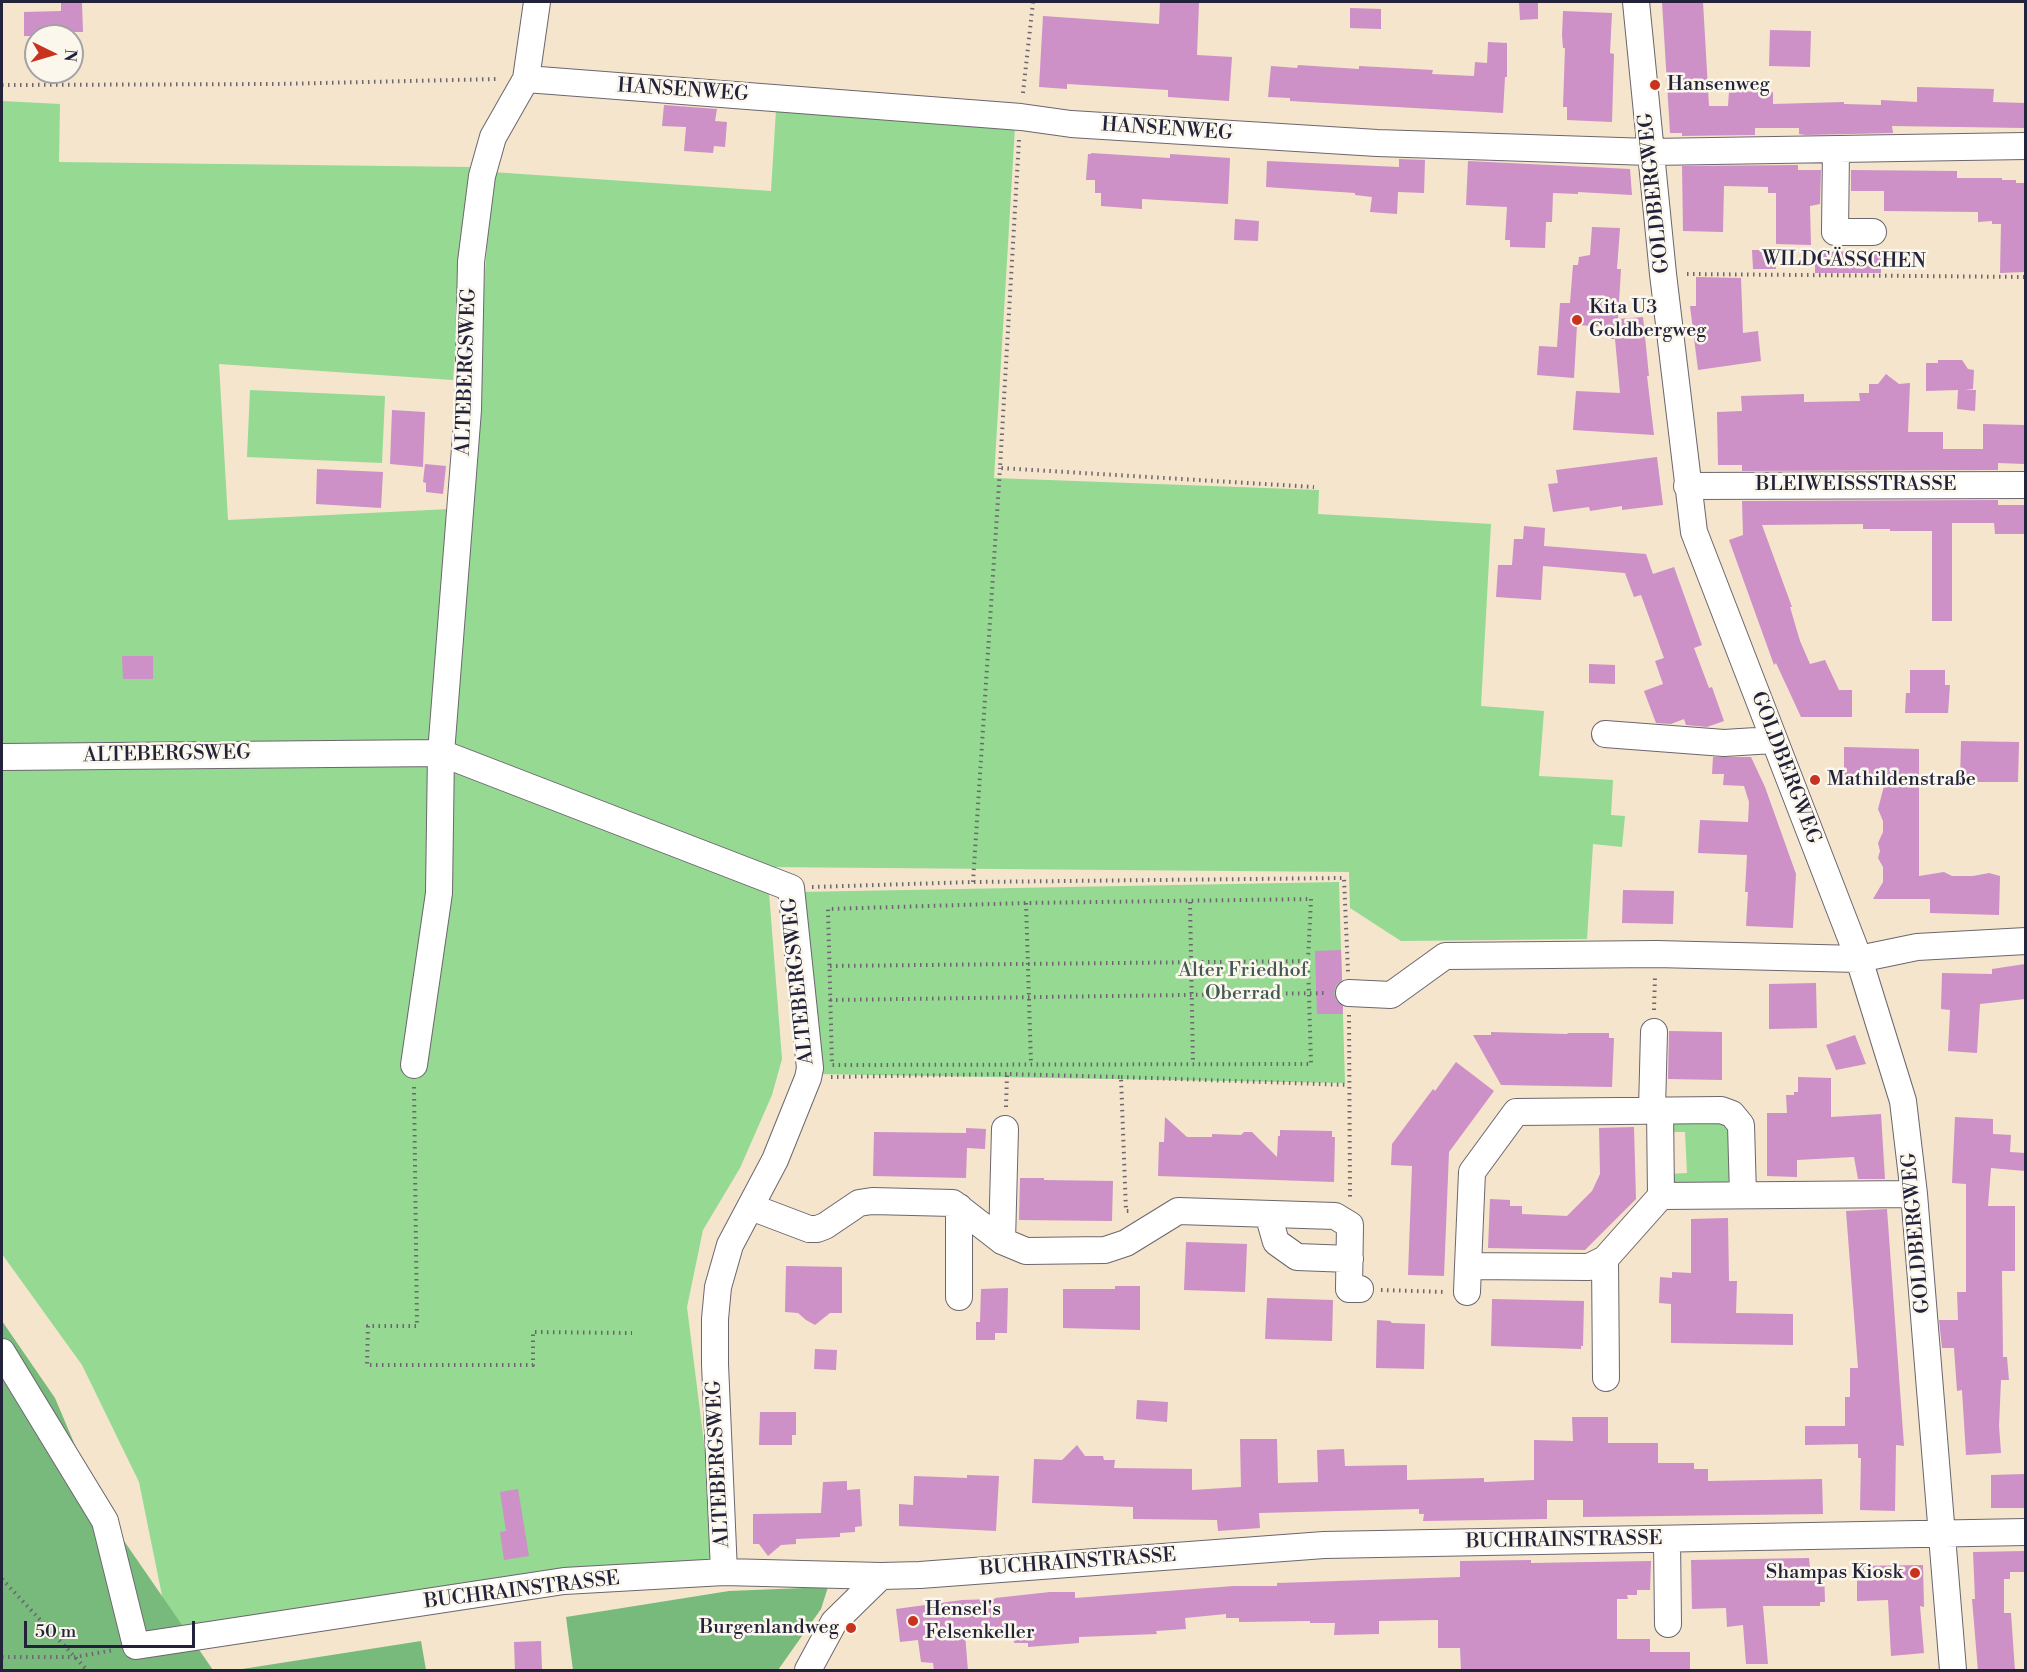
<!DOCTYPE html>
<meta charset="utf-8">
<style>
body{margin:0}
#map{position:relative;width:2027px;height:1672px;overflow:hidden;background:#f4e5cc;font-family:"Libre Bodoni",serif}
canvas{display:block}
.frame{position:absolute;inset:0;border:3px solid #22223b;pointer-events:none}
.north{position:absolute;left:24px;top:24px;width:60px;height:60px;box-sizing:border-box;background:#fbf7ec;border:2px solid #a4a2a5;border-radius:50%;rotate:95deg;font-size:16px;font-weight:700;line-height:24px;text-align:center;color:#22223b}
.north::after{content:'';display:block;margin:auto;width:21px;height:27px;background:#c8321e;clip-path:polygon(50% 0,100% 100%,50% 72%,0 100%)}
.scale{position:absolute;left:24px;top:1621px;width:171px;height:27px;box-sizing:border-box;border:3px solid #22223b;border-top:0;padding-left:8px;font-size:18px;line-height:21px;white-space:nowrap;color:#22223b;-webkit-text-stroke:4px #fbf7ec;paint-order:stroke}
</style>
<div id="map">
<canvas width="2027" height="1672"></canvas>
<div class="frame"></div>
<div class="north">N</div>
<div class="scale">50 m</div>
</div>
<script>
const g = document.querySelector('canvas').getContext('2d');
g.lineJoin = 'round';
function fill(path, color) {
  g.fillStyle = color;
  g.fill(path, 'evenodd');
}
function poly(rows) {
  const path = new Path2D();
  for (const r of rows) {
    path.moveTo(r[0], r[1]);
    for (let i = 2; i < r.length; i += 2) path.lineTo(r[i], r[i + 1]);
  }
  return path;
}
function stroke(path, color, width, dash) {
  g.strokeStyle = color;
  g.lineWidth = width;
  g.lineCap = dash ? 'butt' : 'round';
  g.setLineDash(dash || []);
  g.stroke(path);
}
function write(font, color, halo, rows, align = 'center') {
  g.font = font + ' "Libre Bodoni",serif';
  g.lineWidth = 5;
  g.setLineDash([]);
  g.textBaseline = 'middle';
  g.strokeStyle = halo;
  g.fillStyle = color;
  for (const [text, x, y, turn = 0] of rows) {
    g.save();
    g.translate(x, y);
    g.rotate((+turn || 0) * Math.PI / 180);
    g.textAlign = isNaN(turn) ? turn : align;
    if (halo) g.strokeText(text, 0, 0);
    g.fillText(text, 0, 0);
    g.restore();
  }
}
fill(poly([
 [2,101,60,104,59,162,470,167,453,380,219,364,228,520,450,509,482,316,492,172,771,191,776,110,1015,127,994,478,1319,490,1318,514,1491,524,1481,706,1544,711,1539,776,1613,780,1611,815,1625,816,1622,847,1593,844,1587,939,1401,941,1350,908,1349,872,767,867,782,1059,772,1095,740,1168,703,1230,687,1307,719,1563,169,1630,139,1482,82,1365,2,1254],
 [250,390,385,396,382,463,247,457],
 [1339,882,1345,1083,815,1074,798,892],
 [1719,1119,1730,1124,1731,1179,1723,1186,1679,1187,1673,1183,1670,1174,1687,1173,1685,1132,1668,1132,1673,1122]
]), '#95d992');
fill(poly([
 [2,1321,55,1398,102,1509,213,1670,2,1670],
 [828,1587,821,1609,778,1670,573,1670,566,1617,729,1591],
 [421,1641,426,1670,236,1670]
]), '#78b97c');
fill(poly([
 [61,2,82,2,83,32,51,32,51,36,24,36,24,12,61,11],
 [1160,2,1199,3,1197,55,1232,57,1229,101,1168,97,1168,90,1067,84,1067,89,1039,87,1043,16,1159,24],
 [1519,2,1538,2,1538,19,1520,20],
 [1662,2,1703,2,1709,106,1728,106,1729,91,1773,92,1773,104,1844,102,1844,104,1881,105,1881,100,1917,102,1917,87,1994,89,1993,102,2025,103,2025,128,1892,126,1893,133,1806,135,1799,134,1799,128,1755,128,1755,135,1682,136,1682,133,1670,133],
 [1350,8,1381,9,1381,29,1350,28],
 [1563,11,1612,13,1610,53,1614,54,1612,122,1567,120,1567,107,1563,107,1565,48,1563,48,1562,35],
 [1770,30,1811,31,1810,67,1769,66],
 [1488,42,1507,43,1507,77,1505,77,1503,113,1290,101,1290,98,1268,97,1271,66,1297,68,1298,65,1359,69,1359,66,1433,70,1432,74,1474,76,1475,62,1487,63],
 [664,105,717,109,715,121,727,122,725,147,714,146,713,153,684,151,686,127,662,126],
 [1091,153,1170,158,1170,154,1230,158,1228,204,1142,199,1142,209,1101,206,1101,193,1095,193,1095,180,1086,180,1088,154,1091,154],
 [1399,159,1425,160,1424,193,1398,192,1397,214,1370,212,1372,197,1355,195,1355,193,1266,187,1267,161,1399,167],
 [1468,161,1630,169,1632,195,1578,192,1578,194,1553,193,1552,222,1546,222,1545,248,1510,247,1510,240,1505,240,1507,207,1466,205],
 [1798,165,1798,170,1821,170,1820,204,1810,206,1811,245,1776,244,1776,193,1768,193,1768,187,1724,186,1723,232,1683,231,1682,166],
 [1851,170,1957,171,1957,178,2002,178,2002,180,2016,180,2016,183,2025,183,2025,272,2000,273,2001,224,1992,224,1992,221,1978,222,1978,212,1884,211,1884,191,1851,191],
 [1235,219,1259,221,1258,241,1234,240],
 [1592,227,1620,228,1617,269,1621,269,1618,319,1643,317,1649,376,1647,376,1654,435,1573,430,1576,391,1620,393,1615,339,1611,339,1610,327,1577,325,1574,378,1537,375,1539,346,1557,347,1560,303,1570,303,1573,265,1578,265,1579,257,1590,255],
 [1752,250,1776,250,1776,269,1753,269],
 [1881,251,1881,273,1815,273,1815,252],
 [1696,277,1741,278,1743,333,1758,331,1761,361,1698,370,1690,306,1696,306],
 [1938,360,1962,360,1968,369,1974,370,1973,389,1965,390,1976,390,1975,411,1957,409,1958,390,1926,391,1926,363,1938,363],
 [1886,374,1899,384,1910,383,1908,432,1943,432,1943,449,1983,449,1983,424,2025,425,2025,464,1998,463,1998,470,1742,471,1742,465,1718,465,1717,412,1742,411,1741,396,1804,394,1804,402,1860,401,1859,393,1869,393,1869,384,1878,384],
 [392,410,425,412,423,467,390,464],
 [1657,457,1663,505,1622,510,1622,506,1590,511,1589,507,1553,512,1548,484,1558,483,1556,470],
 [425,464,446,466,443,494,426,492,426,483,423,482],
 [317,469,383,472,381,508,316,504],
 [1998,500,1998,505,2025,505,2025,534,1995,534,1994,523,1952,523,1952,621,1932,621,1932,531,1890,531,1890,529,1863,529,1863,524,1762,525,1792,607,1790,607,1800,641,1810,664,1825,660,1839,690,1852,690,1852,717,1801,717,1776,663,1774,665,1729,540,1743,535,1742,501],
 [1524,526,1545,528,1544,546,1646,554,1653,574,1674,567,1702,645,1694,648,1709,688,1712,687,1724,721,1707,727,1686,725,1684,719,1671,724,1656,723,1644,691,1663,684,1655,661,1664,658,1641,595,1634,597,1625,573,1543,566,1541,600,1496,597,1498,565,1512,565,1514,539,1523,539],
 [122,656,153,656,153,679,123,679],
 [1589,664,1615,665,1615,684,1589,683],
 [1910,670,1945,670,1945,685,1950,685,1948,713,1905,713,1906,693,1910,693],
 [1961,741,2019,742,2018,782,1960,782],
 [1844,747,1919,749,1919,876,1944,872,1952,876,1973,876,1989,873,2000,876,1999,915,1930,913,1930,899,1873,899,1883,882,1883,867,1878,858,1880,851,1878,843,1883,832,1883,821,1878,809,1884,786,1844,786],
 [1713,757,1751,757,1765,787,1796,874,1793,928,1746,926,1748,892,1745,892,1747,855,1698,853,1700,820,1748,822,1749,802,1744,786,1723,785,1724,774,1712,774],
 [1623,890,1674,891,1673,924,1622,923],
 [1341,950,1342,980,1336,985,1334,993,1336,1000,1343,1006,1343,1014,1317,1014,1315,951],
 [2025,964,2025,999,1980,1004,1977,1053,1948,1051,1950,1010,1941,1009,1942,973,1992,974,1992,969],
 [1816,983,1817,1028,1769,1029,1769,984],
 [1669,1031,1722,1032,1722,1080,1668,1079],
 [1491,1032,1567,1034,1568,1033,1609,1033,1609,1038,1614,1038,1612,1087,1501,1085,1473,1035,1491,1035],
 [1855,1035,1866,1064,1836,1070,1826,1045],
 [1456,1062,1494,1091,1449,1152,1444,1276,1408,1275,1412,1166,1391,1165,1392,1144,1433,1089,1435,1091],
 [1798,1077,1831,1078,1831,1117,1881,1114,1885,1179,1858,1179,1854,1157,1797,1160,1797,1177,1767,1176,1767,1113,1787,1113,1786,1095,1794,1095,1794,1092,1798,1092],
 [1165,1117,1187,1137,1212,1137,1212,1134,1241,1135,1244,1132,1252,1132,1277,1157,1278,1136,1280,1136,1280,1130,1332,1131,1332,1137,1335,1137,1334,1182,1158,1176,1159,1142,1164,1142],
 [1955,1117,1993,1119,1993,1134,2011,1135,2010,1152,2025,1153,2025,1171,1991,1168,1988,1206,2015,1206,2015,1271,2002,1271,2003,1357,2007,1357,2009,1380,2001,1380,1999,1426,2001,1453,1966,1455,1962,1390,1957,1391,1954,1348,1942,1348,1939,1320,1958,1320,1957,1292,1966,1292,1966,1184,1952,1183],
 [1634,1127,1636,1199,1585,1250,1488,1248,1490,1199,1510,1200,1510,1206,1522,1206,1522,1214,1567,1216,1592,1191,1600,1174,1599,1128],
 [966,1128,986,1129,985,1149,967,1148,966,1178,873,1176,874,1132,966,1133],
 [1020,1178,1044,1178,1044,1180,1113,1181,1112,1221,1019,1220],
 [1887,1209,1904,1446,1896,1445,1895,1511,1860,1510,1861,1458,1858,1458,1858,1444,1805,1445,1805,1426,1845,1426,1845,1397,1850,1397,1850,1368,1858,1368,1846,1211],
 [1728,1218,1729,1281,1737,1281,1736,1313,1793,1314,1793,1345,1671,1343,1671,1304,1659,1303,1660,1277,1672,1278,1672,1272,1691,1273,1691,1219],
 [1186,1242,1247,1244,1245,1292,1184,1290],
 [786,1266,842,1267,842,1313,830,1313,815,1325,806,1320,798,1313,785,1312],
 [1115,1286,1140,1286,1140,1330,1063,1328,1063,1289,1115,1289],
 [1008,1288,1007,1333,995,1333,995,1340,976,1340,976,1322,980,1322,981,1289],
 [1267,1298,1333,1300,1332,1341,1265,1339],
 [1492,1299,1584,1301,1583,1346,1581,1346,1581,1349,1491,1346],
 [1377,1320,1390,1321,1392,1323,1425,1324,1424,1369,1376,1368],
 [815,1349,837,1350,836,1370,814,1369],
 [1137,1400,1168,1402,1167,1422,1136,1419],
 [760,1412,796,1412,796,1435,792,1435,792,1445,759,1445],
 [1572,1417,1608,1417,1608,1443,1658,1443,1658,1463,1694,1463,1694,1469,1708,1469,1708,1481,1822,1479,1823,1514,1583,1517,1583,1500,1547,1500,1547,1519,1423,1521,1424,1514,1419,1514,1419,1509,1259,1513,1260,1528,1218,1531,1217,1520,1133,1519,1133,1507,1032,1503,1034,1459,1062,1460,1077,1445,1085,1456,1103,1456,1104,1460,1115,1460,1114,1468,1192,1469,1192,1490,1241,1487,1240,1439,1277,1439,1278,1483,1318,1482,1317,1450,1344,1449,1345,1466,1407,1465,1407,1480,1484,1478,1484,1482,1534,1480,1534,1440,1573,1441],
 [2025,1474,2025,1508,1991,1508,1991,1475],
 [967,1475,999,1476,996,1531,899,1526,899,1504,913,1505,914,1476,967,1478],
 [847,1481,847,1490,860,1489,862,1526,855,1527,855,1532,840,1533,840,1537,796,1539,796,1544,781,1545,768,1556,759,1544,753,1544,753,1514,821,1513,823,1482],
 [518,1489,529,1556,504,1560,500,1532,506,1531,500,1492],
 [2025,1551,2025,1572,2010,1572,2010,1579,2004,1579,2004,1613,2011,1613,2015,1671,1978,1671,1972,1599,1975,1599,1973,1552],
 [1809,1558,1810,1568,1824,1567,1825,1602,1820,1602,1820,1606,1763,1606,1768,1664,1746,1664,1743,1625,1727,1627,1726,1608,1692,1609,1691,1560],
 [1531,1560,1531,1563,1651,1561,1650,1590,1637,1590,1637,1595,1627,1595,1628,1599,1617,1599,1617,1639,1650,1639,1650,1652,1690,1652,1690,1670,1461,1671,1460,1648,1438,1648,1438,1620,1379,1621,1379,1634,1334,1635,1335,1623,1310,1623,1310,1621,1239,1622,1239,1618,1226,1618,1226,1614,1185,1618,1186,1629,1156,1631,1157,1634,1079,1637,1079,1643,1054,1645,1028,1647,1028,1643,1014,1643,1015,1635,965,1634,968,1671,934,1671,933,1663,921,1662,918,1640,900,1642,896,1609,962,1600,995,1599,995,1598,1050,1592,1075,1592,1075,1598,1234,1586,1277,1586,1277,1583,1460,1577,1460,1561],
 [1923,1565,1924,1607,1920,1606,1924,1653,1891,1656,1888,1600,1857,1601,1857,1566],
 [541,1641,542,1671,515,1671,514,1642]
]), '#cd90c7');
const minor = poly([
 [1636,2,1663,274,1694,532,1859,959,1903,1101,1914,1194,1953,1670],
 [526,79,1021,117,1071,124,1377,143,1650,152,2026,146],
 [1836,150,1835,232,1873,232],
 [1687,486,2026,485],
 [1605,734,1724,743,1773,740],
 [2,757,441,753,791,888,810,1068,808,1078,775,1160,730,1245,718,1287,715,1319,715,1364,724,1572],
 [1349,993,1391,995,1445,956,1656,954,1859,959,1917,947,2026,941],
 [414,1065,439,893,441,753,468,410,471,262,482,176,493,137,526,79,537,2],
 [1652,1109,1654,1032],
 [1661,1196,1914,1194],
 [751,1207,809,1229,817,1229,825,1226,859,1203,872,1201,953,1203,1002,1241,1026,1251,1105,1250,1126,1243,1178,1211,1335,1216,1350,1225,1349,1289,1360,1289],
 [1268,1214,1276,1242,1297,1257,1350,1259],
 [1002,1241,1005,1129],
 [1468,1266,1472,1172,1516,1112,1721,1110,1732,1114,1741,1125,1743,1195],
 [1467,1292,1468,1266,1589,1267,1605,1259],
 [959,1297,959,1207],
 [2,1352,105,1521,136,1646,564,1581,724,1572,881,1576,920,1575,1324,1545,2026,1532],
 [1606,1378,1605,1259,1661,1196,1660,1110],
 [1667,1540,1668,1624],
 [808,1670,834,1622,881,1576]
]);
stroke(minor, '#6c666e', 28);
stroke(poly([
 [2,85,277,84,498,79],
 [1023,93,1033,2],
 [1019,140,1000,468,1314,487],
 [1687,274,2026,277],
 [973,882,1000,468],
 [812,887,973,882,1344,878,1348,972],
 [1311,899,1308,961,1311,1064,832,1065,828,909,1026,903,1311,899],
 [1190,902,1193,1064],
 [1026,903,1031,1064],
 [830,966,1308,961],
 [830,1000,1327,993],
 [1654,1010,1655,976],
 [1349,1015,1350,1197],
 [831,1077,1007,1074],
 [1121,1077,1348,1085],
 [414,1087,417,1326,368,1326,367,1365,533,1365,533,1332,632,1333],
 [1006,1107,1007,1074,1121,1077,1126,1211,1132,1211],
 [1381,1290,1446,1292],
 [2,1579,87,1670],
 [2,1657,75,1657,114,1650]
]), '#6c666e', 4, [1.5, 4.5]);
stroke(minor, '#fff', 26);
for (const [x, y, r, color] of [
 [1655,85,6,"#c8321e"],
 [1577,320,6,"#c8321e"],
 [1815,780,6,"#c8321e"],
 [1915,1573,6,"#c8321e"],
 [913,1621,6,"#c8321e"],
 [851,1628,6,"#c8321e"]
]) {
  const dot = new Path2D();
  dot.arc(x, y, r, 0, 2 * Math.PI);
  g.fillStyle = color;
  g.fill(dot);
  stroke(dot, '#fbf7ec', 2);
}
write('20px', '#22223b', '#fbf7ec', [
 ["Hansenweg",1667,85],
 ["Kita U3",1589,308],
 ["Goldbergweg",1589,331],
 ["Mathildenstraße",1827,780],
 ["Shampas Kiosk",1903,1573,"right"],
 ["Hensel's",925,1610],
 ["Felsenkeller",925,1633],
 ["Burgenlandweg",839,1628,"right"]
], 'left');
write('20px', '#22223b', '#fbf7ec', [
 ["HANSENWEG",683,91,4],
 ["HANSENWEG",1167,130,4],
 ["GOLDBERGWEG",1655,193,-96],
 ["WILDGÄSSCHEN",1844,261,1],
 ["ALTEBERGSWEG",467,372,-88],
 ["BLEIWEISSSTRASSE",1856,485],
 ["ALTEBERGSWEG",167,755,-1],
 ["GOLDBERGWEG",1785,768,69],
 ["ALTEBERGSWEG",799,981,-96],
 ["GOLDBERGWEG",1917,1233,-95],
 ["ALTEBERGSWEG",719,1464,-93],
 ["BUCHRAINSTRASSE",1564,1541,-1],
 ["BUCHRAINSTRASSE",1078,1563,-4],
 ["BUCHRAINSTRASSE",522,1591,-7]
]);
write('20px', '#445955', '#fbf7ec', [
 ["Alter Friedhof",1243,971],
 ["Oberrad",1243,994]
]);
</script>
